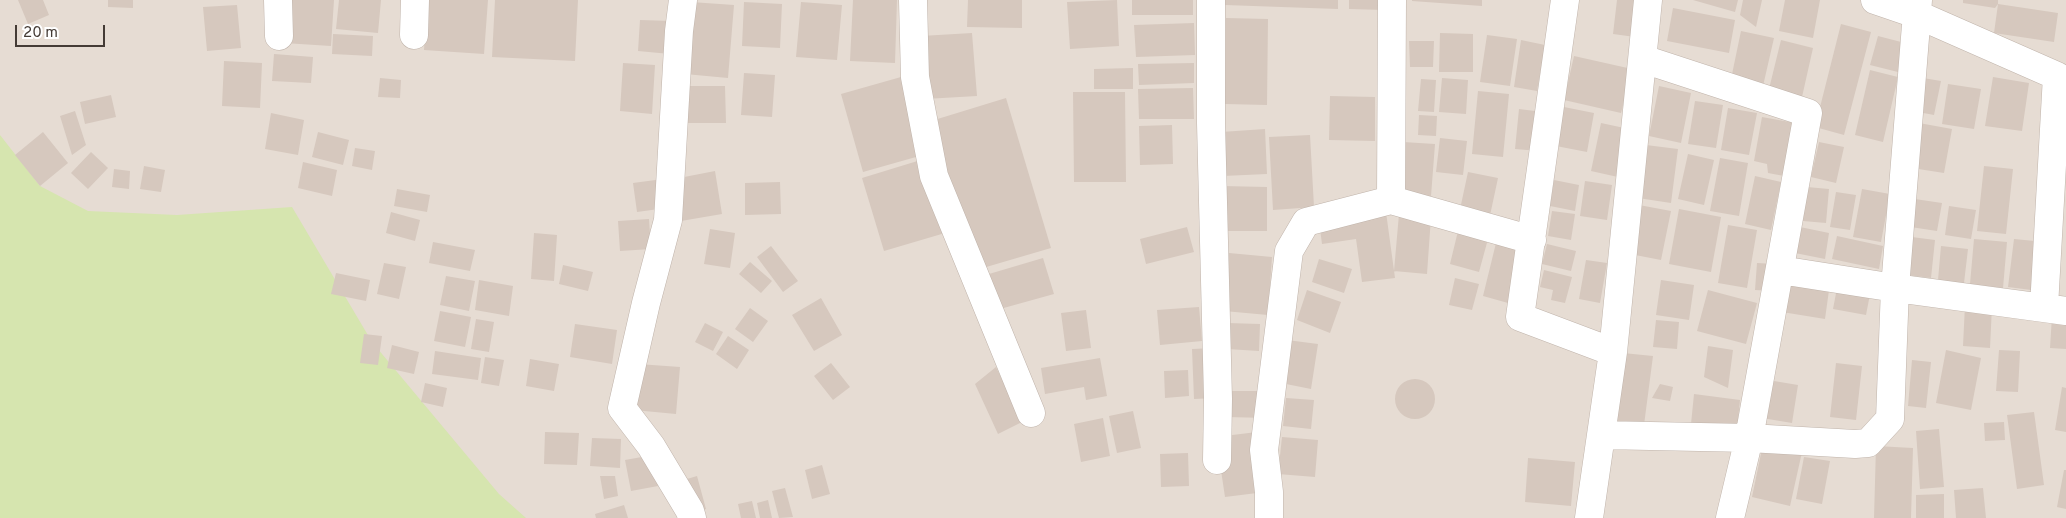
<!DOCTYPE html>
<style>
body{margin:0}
#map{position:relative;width:2066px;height:518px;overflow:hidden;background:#f2ebe5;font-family:Overpass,sans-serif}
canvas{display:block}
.scale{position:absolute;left:15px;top:25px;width:90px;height:22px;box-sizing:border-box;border:2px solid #443b35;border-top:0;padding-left:6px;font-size:15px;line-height:18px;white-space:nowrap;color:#443b35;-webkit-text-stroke:4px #fff;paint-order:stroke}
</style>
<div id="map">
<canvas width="2066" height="518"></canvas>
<div class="scale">20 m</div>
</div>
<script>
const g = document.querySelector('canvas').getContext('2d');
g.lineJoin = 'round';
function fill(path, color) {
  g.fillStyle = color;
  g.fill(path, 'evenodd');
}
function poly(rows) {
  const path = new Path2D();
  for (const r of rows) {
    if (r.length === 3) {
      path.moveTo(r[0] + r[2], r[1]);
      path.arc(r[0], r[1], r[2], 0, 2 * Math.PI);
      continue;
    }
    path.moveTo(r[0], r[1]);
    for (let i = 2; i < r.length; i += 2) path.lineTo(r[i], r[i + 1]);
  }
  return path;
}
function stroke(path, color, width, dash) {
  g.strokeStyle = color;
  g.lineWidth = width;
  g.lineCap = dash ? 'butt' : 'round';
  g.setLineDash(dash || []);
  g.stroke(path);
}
fill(poly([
 [0,0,2066,0,2066,518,0,518]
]), '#e6dcd3');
fill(poly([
 [0,135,40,186,88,211,177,215,292,207,372,342,499,494,526,518,0,518]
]), '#d6e5af');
fill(poly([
 [18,0,43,0,49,15,28,24],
 [108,0,133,0,133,8,108,7],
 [286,0,334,0,331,46,284,43],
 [339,0,381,0,378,33,336,29],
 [427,0,488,0,484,54,424,50],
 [495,0,578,0,575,61,492,57],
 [853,0,897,0,895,63,850,61],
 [968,0,1022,0,1022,28,967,27],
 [1117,0,1119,46,1070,49,1067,2],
 [1132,0,1193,0,1193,15,1132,15],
 [1225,0,1338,0,1338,9,1225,5],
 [1349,0,1385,0,1384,10,1349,9],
 [1412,0,1482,0,1482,6,1412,1],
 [1617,0,1640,0,1635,37,1613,34],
 [1693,0,1738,0,1735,12],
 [1743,0,1762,0,1756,27,1740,15],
 [1785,0,1820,0,1813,38,1779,31],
 [1963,0,1998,0,1998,4,1995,8,1963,3],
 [691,2,734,5,728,78,685,74],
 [744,2,782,4,780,48,742,46],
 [801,2,842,5,837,60,796,57],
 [1998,4,2058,13,2054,42,1994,33],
 [237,5,241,48,207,51,203,7],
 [1673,8,1735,20,1729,53,1667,41],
 [1226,18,1268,19,1267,105,1225,104],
 [640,20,672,21,670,54,638,51],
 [1194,23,1195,55,1136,57,1134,25],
 [1841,24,1871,32,1844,135,1815,127],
 [1741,31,1774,38,1763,86,1731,79],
 [972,33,977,96,925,99,921,36],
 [1440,33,1473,34,1473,72,1439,72],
 [333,34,373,36,372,56,332,54],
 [1487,35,1517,39,1510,86,1480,82],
 [1878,36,1905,43,1898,72,1870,65],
 [1521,40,1545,45,1537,91,1514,87],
 [1781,40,1813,48,1802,97,1769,89],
 [1409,41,1434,41,1433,67,1410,67],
 [274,54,313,57,311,83,272,81],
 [1574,56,1632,69,1621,113,1564,100],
 [224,61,262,63,260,108,222,106],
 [623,63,655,65,652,114,620,111],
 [1194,63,1194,83,1139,85,1138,64],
 [1133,68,1133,89,1094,89,1094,69],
 [1870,70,1898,77,1883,142,1855,135],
 [744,73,775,75,772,117,741,115],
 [901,77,923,155,863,172,841,94],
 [1993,77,2029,83,2022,131,1985,126],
 [380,78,401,80,400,98,378,97],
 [1442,78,1468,80,1466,114,1439,112],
 [1923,78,1941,81,1934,115,1918,112],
 [1421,79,1436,80,1434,112,1418,111],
 [1948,84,1981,89,1974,129,1942,124],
 [683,86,725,86,726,123,684,123],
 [1659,86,1691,93,1681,143,1649,136],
 [1193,88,1194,119,1139,119,1138,89],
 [1478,91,1509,94,1503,157,1472,154],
 [1073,92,1125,92,1126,182,1074,182],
 [111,95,116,117,85,124,80,102],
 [1330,96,1375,97,1375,141,1329,140],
 [1006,98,1051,248,976,270,931,121],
 [1695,101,1723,105,1716,148,1688,144],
 [1564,107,1594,113,1587,152,1556,146],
 [1728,108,1757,113,1749,155,1721,150],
 [1519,109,1543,112,1539,151,1515,149],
 [75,111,86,145,72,155,60,116],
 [271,113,304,120,298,155,265,149],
 [1419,115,1437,116,1436,136,1418,135],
 [1762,117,1795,123,1784,176,1768,173,1767,164,1754,161],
 [1601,123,1629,129,1618,177,1591,171],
 [1919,123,1952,129,1944,173,1912,168],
 [1172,125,1173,164,1140,165,1139,126],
 [1265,129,1267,174,1223,176,1221,132],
 [43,132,68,163,40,186,15,155],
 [318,132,349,140,343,165,312,157],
 [1310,135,1314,207,1273,210,1269,137],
 [1440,138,1467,141,1463,175,1436,172],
 [1403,142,1435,144,1431,196,1398,193],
 [1819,142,1844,147,1836,183,1811,177],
 [1646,145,1678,149,1671,203,1638,198],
 [355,148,375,151,372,170,352,166],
 [91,152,108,168,88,189,71,173],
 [1688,154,1714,160,1704,205,1678,199],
 [1720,158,1748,163,1739,216,1710,211],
 [924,159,945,233,884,251,862,178],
 [303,162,337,170,332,196,298,188],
 [144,166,165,170,161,192,140,189],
 [1984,166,2013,169,2006,234,1977,231],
 [114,169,130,171,129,189,112,187],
 [715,171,722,214,681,221,674,179],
 [1468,172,1498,178,1489,220,1459,214],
 [1755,176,1781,182,1771,230,1745,224],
 [663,179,666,208,637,212,633,183],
 [1554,180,1579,185,1575,211,1550,206],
 [1585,181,1612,185,1607,220,1580,216],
 [780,182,781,214,745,215,745,183],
 [1222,186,1267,187,1267,231,1222,231],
 [1807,187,1829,189,1826,223,1803,221],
 [397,189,430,195,427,212,394,206],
 [1862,189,1890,194,1881,242,1853,237],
 [1836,192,1856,195,1850,230,1830,227],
 [1908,198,1942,203,1937,231,1904,226],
 [1639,205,1671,211,1661,260,1630,254],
 [1949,206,1976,210,1971,239,1945,235],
 [1679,209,1721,217,1711,272,1669,264],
 [1552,211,1575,214,1571,240,1548,236],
 [391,212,420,220,415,241,386,233],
 [1386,212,1395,278,1362,282,1356,239,1322,244,1319,221],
 [1399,214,1431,217,1427,274,1394,271],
 [649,219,651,249,620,251,618,221],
 [1728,225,1757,230,1747,288,1718,283],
 [1187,227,1194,252,1146,264,1140,239],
 [1800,227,1829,233,1825,259,1795,253],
 [710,229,735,233,730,268,704,264],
 [1458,231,1488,239,1479,272,1450,264],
 [534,233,557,235,554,281,531,279],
 [1837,236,1883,246,1879,269,1832,259],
 [1904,236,1935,240,1931,278,1899,274],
 [1974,239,2007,242,2003,288,1970,284],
 [2014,239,2045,242,2039,291,2008,287],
 [433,242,475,250,470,271,429,263],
 [1496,243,1521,249,1508,303,1483,296],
 [1547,244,1576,251,1571,271,1542,264],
 [771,246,798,281,783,292,757,257],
 [1941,246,1968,249,1964,283,1938,280],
 [1229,253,1272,257,1268,315,1224,311],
 [1043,258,1054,294,1000,309,989,274],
 [1319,259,1352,269,1344,293,1312,282],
 [1586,260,1607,263,1600,303,1579,299],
 [750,262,772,281,761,293,739,274],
 [384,263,406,267,399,299,377,294],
 [1757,263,1775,264,1773,291,1755,290],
 [563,265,593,272,588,291,559,284],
 [1544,270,1572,277,1565,303,1551,300,1553,290,1540,287],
 [336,273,370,280,366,301,331,294],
 [446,276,475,281,469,311,440,305],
 [1788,276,1830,283,1825,319,1782,312],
 [1455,278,1479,284,1472,310,1449,305],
 [479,280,513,286,509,316,475,310],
 [1661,280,1694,285,1689,320,1656,315],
 [1838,283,1871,289,1866,315,1833,309],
 [1307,290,1341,302,1330,333,1297,320],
 [1708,290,1757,303,1746,344,1697,331],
 [821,298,842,335,814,351,792,315],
 [1965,305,1992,306,1990,348,1963,346],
 [1199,307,1202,341,1160,345,1157,310],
 [750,308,768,321,753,342,735,329],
 [1086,310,1091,348,1066,351,1061,313],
 [440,311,471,317,465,347,434,341],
 [2052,316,2066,317,2066,349,2050,348],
 [476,319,494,322,489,352,471,349],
 [1656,320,1679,322,1677,349,1653,347],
 [705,323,723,332,713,351,695,342],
 [1227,323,1260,324,1259,351,1227,349],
 [575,324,617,330,612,364,570,357],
 [364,334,382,336,378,365,360,363],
 [728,336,749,350,737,369,716,354],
 [1287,340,1318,344,1311,389,1281,383],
 [392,345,419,352,414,374,387,368],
 [1708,346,1733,350,1728,388,1704,377],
 [1214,348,1216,398,1194,399,1192,349],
 [1946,350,1981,358,1971,410,1936,403],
 [1999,350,2020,351,2018,392,1996,391],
 [435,351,481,358,478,380,432,374],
 [1623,353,1653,356,1644,425,1615,422],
 [485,357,504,360,499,386,481,383],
 [1100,358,1107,396,1086,400,1084,387,1045,394,1041,368],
 [530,359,559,364,554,391,526,386],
 [1912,360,1931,362,1926,408,1908,406],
 [831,363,850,387,833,400,814,376],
 [1836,363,1862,366,1856,420,1830,417],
 [638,364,680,367,676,414,634,410],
 [996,367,1022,422,998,434,975,384],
 [1188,370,1189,396,1165,398,1164,371],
 [1415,399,20],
 [1768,380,1798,385,1792,423,1762,418],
 [425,383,447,388,443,407,421,402],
 [1660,384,1673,387,1670,401,1652,398],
 [2062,387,2066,388,2066,432,2055,430],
 [1227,391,1269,391,1268,418,1226,417],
 [1694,394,1740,400,1737,430,1691,424],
 [1286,398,1314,400,1311,429,1283,426],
 [1133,411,1141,448,1117,453,1109,416],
 [2034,412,2044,485,2017,489,2007,415],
 [1103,418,1110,456,1081,462,1074,424],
 [2004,422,2005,440,1985,441,1984,423],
 [1939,429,1944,487,1920,489,1916,431],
 [545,432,579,433,577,465,544,464],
 [1257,432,1265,492,1225,497,1216,437],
 [1282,437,1318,440,1315,477,1278,474],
 [592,438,621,439,620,468,590,466],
 [1763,444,1802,452,1790,506,1752,497],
 [1876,446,1913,448,1911,518,1874,518],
 [1188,453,1189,486,1161,487,1160,454],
 [653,455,658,486,631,491,625,460],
 [1804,457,1830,461,1822,504,1796,499],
 [1528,458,1575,462,1571,506,1525,502],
 [822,465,830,494,812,499,805,470],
 [2064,470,2066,470,2066,509,2057,507],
 [600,476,615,476,618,496,604,499],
 [697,476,706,509,695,512,687,479],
 [785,488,793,517,779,518,772,491],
 [1983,488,1986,518,1956,518,1954,490],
 [1944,494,1944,518,1916,518,1916,495],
 [768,500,772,518,760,518,757,503],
 [752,501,756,518,741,518,738,504],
 [624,505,628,518,596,518,595,514]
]), '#d6c8be');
const minor = poly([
 [278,0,279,36],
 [683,0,679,31,668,220,646,303,622,408,651,446,690,511,692,518],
 [913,0,915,77,934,176,1031,413],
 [1211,0,1211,123,1218,399,1217,460],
 [1392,0,1391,200,1532,240],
 [1565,0,1520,317,1613,352],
 [1875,0,1916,14,2057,76,2044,307],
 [414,35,415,0],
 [1643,59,1808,113,1749,438,1730,518],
 [1780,270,1895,288,2066,311],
 [1601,435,1749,438,1855,444,1868,443,1890,419,1895,288,1918,0],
 [1269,518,1269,492,1264,450,1289,251,1306,222,1391,200],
 [1589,518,1613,352,1648,0]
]);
stroke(minor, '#c0b4ab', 29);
stroke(minor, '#fff', 28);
</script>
